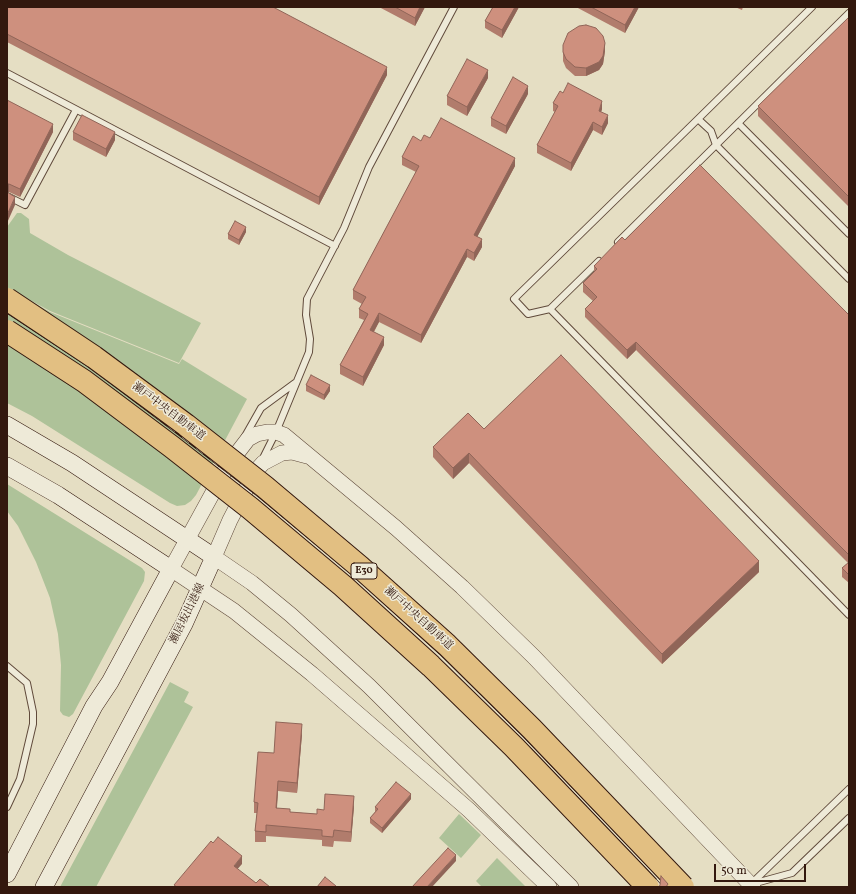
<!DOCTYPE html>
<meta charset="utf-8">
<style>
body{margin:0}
#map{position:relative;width:856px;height:894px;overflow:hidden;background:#e5dec3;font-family:Vollkorn,serif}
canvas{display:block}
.frame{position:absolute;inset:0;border:8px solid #33180e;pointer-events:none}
.scale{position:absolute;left:714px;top:864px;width:92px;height:18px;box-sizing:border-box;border:2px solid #33180e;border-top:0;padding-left:5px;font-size:12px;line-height:14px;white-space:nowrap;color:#33180e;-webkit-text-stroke:3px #eeead8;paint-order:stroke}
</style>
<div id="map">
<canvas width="856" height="894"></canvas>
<div class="frame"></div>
<div class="scale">50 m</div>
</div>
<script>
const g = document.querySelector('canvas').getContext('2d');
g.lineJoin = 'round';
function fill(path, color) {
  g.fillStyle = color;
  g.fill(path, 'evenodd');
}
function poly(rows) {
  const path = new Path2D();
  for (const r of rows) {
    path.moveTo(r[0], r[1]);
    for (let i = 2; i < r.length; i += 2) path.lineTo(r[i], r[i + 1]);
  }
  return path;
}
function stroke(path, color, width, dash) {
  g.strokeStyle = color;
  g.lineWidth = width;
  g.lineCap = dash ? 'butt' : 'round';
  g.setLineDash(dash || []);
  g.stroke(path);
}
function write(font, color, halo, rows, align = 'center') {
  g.font = font + ' Vollkorn,"Noto Serif JP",serif';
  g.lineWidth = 3;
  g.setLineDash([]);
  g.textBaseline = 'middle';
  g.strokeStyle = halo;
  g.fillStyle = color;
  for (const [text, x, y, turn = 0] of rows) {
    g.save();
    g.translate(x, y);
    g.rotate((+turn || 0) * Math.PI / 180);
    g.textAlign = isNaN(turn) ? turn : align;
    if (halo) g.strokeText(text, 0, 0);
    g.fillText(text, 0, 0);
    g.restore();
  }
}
fill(poly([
 [17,213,21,213,29,219,30,233,68,255,201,323,179,363,50,311,8,288,7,227],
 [7,287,50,312,179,364,182,359,247,399,196,495,191,501,185,505,177,506,170,503,32,416,7,403],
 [7,484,142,568,145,572,144,581,73,714,69,717,63,715,60,711,61,665,58,634,50,598,36,562,18,526,7,511],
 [170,682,189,692,184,702,193,707,96,887,60,887],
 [459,814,481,835,461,858,439,838],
 [497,858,526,887,482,887,476,881]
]), '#aec299');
const service = poly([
 [7,73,335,246],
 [698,119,812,7],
 [738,123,849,234],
 [7,196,25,205,76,110],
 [618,242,716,145,849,279],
 [599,261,550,309,849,615],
 [550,309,528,314,514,299,698,119,711,131,716,145,849,13],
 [244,438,261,408,295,383],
 [262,460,276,432,309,352,310,339,306,315,307,299,344,228,369,167,454,7],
 [7,666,27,683,33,712,33,724,20,779,7,807],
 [751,884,849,789],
 [752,884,792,873,849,818]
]);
const tertiary = poly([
 [307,456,292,452,282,453,263,463,255,472,230,520,214,557,252,583,291,615,369,686,571,887],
 [549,887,469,810,312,674,234,611,171,569,228,465,248,439,257,434,267,432,276,432,284,435,396,528,462,587,534,657,753,887]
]);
const secondary = poly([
 [7,425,72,463,214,557,184,624,44,887],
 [7,466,58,495,171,569,110,682,94,706,7,874]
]);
stroke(service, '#604a3b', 8);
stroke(tertiary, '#604a3b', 16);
stroke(secondary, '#33180e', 18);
stroke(service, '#eeead8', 6);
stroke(tertiary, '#eeead8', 15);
stroke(secondary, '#eeead8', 17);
const rail = poly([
 [7,311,92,367,180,434,260,496,353,573,441,653,525,736,670,887],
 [530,750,661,887]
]);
stroke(rail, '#33180e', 4.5);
stroke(rail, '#eeead8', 3, [9]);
const motorwayBridge = poly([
 [7,299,94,357,186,425,265,487,360,567,447,645,532,729,683,887],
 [7,331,84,381,172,447,250,508,343,586,431,666,514,747,648,887]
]);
stroke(motorwayBridge, '#33180e', 24, []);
stroke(motorwayBridge, '#e2bf82', 22);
fill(poly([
 [7,7,387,75,319,205,7,42],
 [379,7,425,7,415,26],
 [493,7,519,7,502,38,485,28,485,21],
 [576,7,639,7,625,33],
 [735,7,743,7,742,10],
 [849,17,849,207,758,116,758,106],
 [563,45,605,51,603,64,599,70,586,76,575,76,566,68,563,61],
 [488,78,467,116,447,105,447,96],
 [528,94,506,134,491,126,491,118],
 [7,100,53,132,20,197,9,192],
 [553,103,602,109,601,112,608,123,602,135,593,130,571,171,537,153,537,145,555,112,553,111],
 [73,132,115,140,106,157,73,140],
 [430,138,515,166,477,237,482,247,474,261,467,257,421,343,379,322,374,332,384,345,363,386,340,374,340,365,364,320,359,318,359,309,362,304,353,299,353,290,416,172,402,165,402,157,421,141],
 [246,232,239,245,228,239,228,234],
 [625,240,849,315,849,583,842,577,842,568,848,563,636,350,627,359,585,317,585,309,593,301,583,292,583,283,594,273,594,266],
 [306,385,330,391,324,400,306,391],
 [484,429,759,572,662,664,469,463,453,479,433,457,433,447],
 [302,734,297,793,278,791,277,808,290,812,317,814,324,810,354,806,351,842,334,841,333,847,322,846,322,840,266,836,266,842,255,842,255,831,257,813,254,813,254,802,274,753],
 [411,799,382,833,370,823,370,818,375,812,375,807]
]), '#b17c6c');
fill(poly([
 [420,7,425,7,415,26,415,18],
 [515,7,519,7,502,38,502,30],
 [635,7,639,7,625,33,625,25],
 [605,43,605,51,603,64,599,70,586,76,586,68],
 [387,67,387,75,319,205,319,197],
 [488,70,488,78,467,116,467,107],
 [528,86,528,94,506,134,506,126],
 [602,101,602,109,599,119,599,111],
 [608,115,608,123,602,135,602,127],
 [593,122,593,130,571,171,571,163],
 [53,124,53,132,20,197,20,189],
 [115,132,115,140,106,157,106,149],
 [515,158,515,166,474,243,474,235],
 [7,184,9,184,9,192,7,192],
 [15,197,15,205,7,223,7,215],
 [246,227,246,232,239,245,239,240],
 [482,239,482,247,474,261,474,253],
 [467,249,467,257,421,343,421,335],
 [379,313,379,322,370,338,370,330],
 [384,337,384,345,363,386,363,377],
 [636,342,636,350,627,359,627,350],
 [330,385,330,391,324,400,324,395],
 [469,453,469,463,453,479,453,468],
 [759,561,759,572,662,664,662,654],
 [302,724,302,734,297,793,297,783],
 [278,781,278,791,276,818,276,808],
 [411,794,411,799,382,833,382,828],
 [354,796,354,806,351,842,351,832],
 [456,855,456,861,432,887,427,887],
 [242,856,242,864,234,873,234,866]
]), '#906558');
const building = poly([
 [7,7,273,7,387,67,319,197,7,34,7,7],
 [395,7,420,7,415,18,395,7],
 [493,7,515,7,502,30,485,21,493,7],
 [591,7,635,7,625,25,591,7],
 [849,17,849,197,758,106,849,17],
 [586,25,596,28,603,36,605,43,603,56,599,62,586,68,575,67,566,59,563,52,563,45,568,33,579,26,586,25],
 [467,59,488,70,467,107,447,96,467,59],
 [513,77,528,86,506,126,491,118,513,77],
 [568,83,602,101,599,111,608,115,602,127,593,122,571,163,537,145,558,106,553,103,560,91,563,93,568,83],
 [7,100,53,124,20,189,9,184,7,184,7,100],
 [82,115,115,132,106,149,73,132,82,115],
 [441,118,515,158,474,235,482,239,474,253,467,249,421,335,379,313,370,330,384,337,363,377,340,365,368,314,359,309,366,297,353,290,419,166,402,157,413,136,421,141,424,135,430,138,441,118],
 [700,165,849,315,849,555,636,342,627,350,585,309,597,297,583,283,597,269,594,266,622,237,625,240,700,165],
 [7,192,15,197,7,215,7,192],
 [235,221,246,227,239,240,228,234,235,221],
 [561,355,759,561,662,654,469,453,453,468,433,447,468,413,484,429,561,355],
 [311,375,330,385,324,395,306,385,311,375],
 [849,562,849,575,842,568,849,562],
 [276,722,302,724,297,783,278,781,276,808,290,809,290,812,317,814,317,809,324,810,325,794,354,796,351,832,334,830,333,837,322,836,322,830,266,825,266,832,255,831,258,803,254,802,258,752,274,753,276,722],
 [396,782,411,794,382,828,370,818,378,809,375,807,396,782],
 [218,837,242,856,234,866,256,883,260,879,270,887,177,887,174,885,211,841,213,843,218,837],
 [448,848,456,855,427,887,412,887,448,848],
 [661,876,668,884,666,887,659,887,660,885,661,876],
 [325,877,336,886,335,887,317,887,325,877]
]);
fill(building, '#ce907e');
stroke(building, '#906558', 1);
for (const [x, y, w] of [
 [364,571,26]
]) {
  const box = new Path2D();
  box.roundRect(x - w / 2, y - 8, w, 16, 3);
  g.fillStyle = '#eeead8';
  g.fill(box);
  stroke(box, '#33180e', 1);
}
write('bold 10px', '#33180e', null, [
 ["E30",364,571]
]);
write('11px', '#33180e', '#eeead8', [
 ["瀬戸中央自動車道",168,412,37],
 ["瀬居坂出港線",188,614,-64],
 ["瀬戸中央自動車道",418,619,42]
]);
</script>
